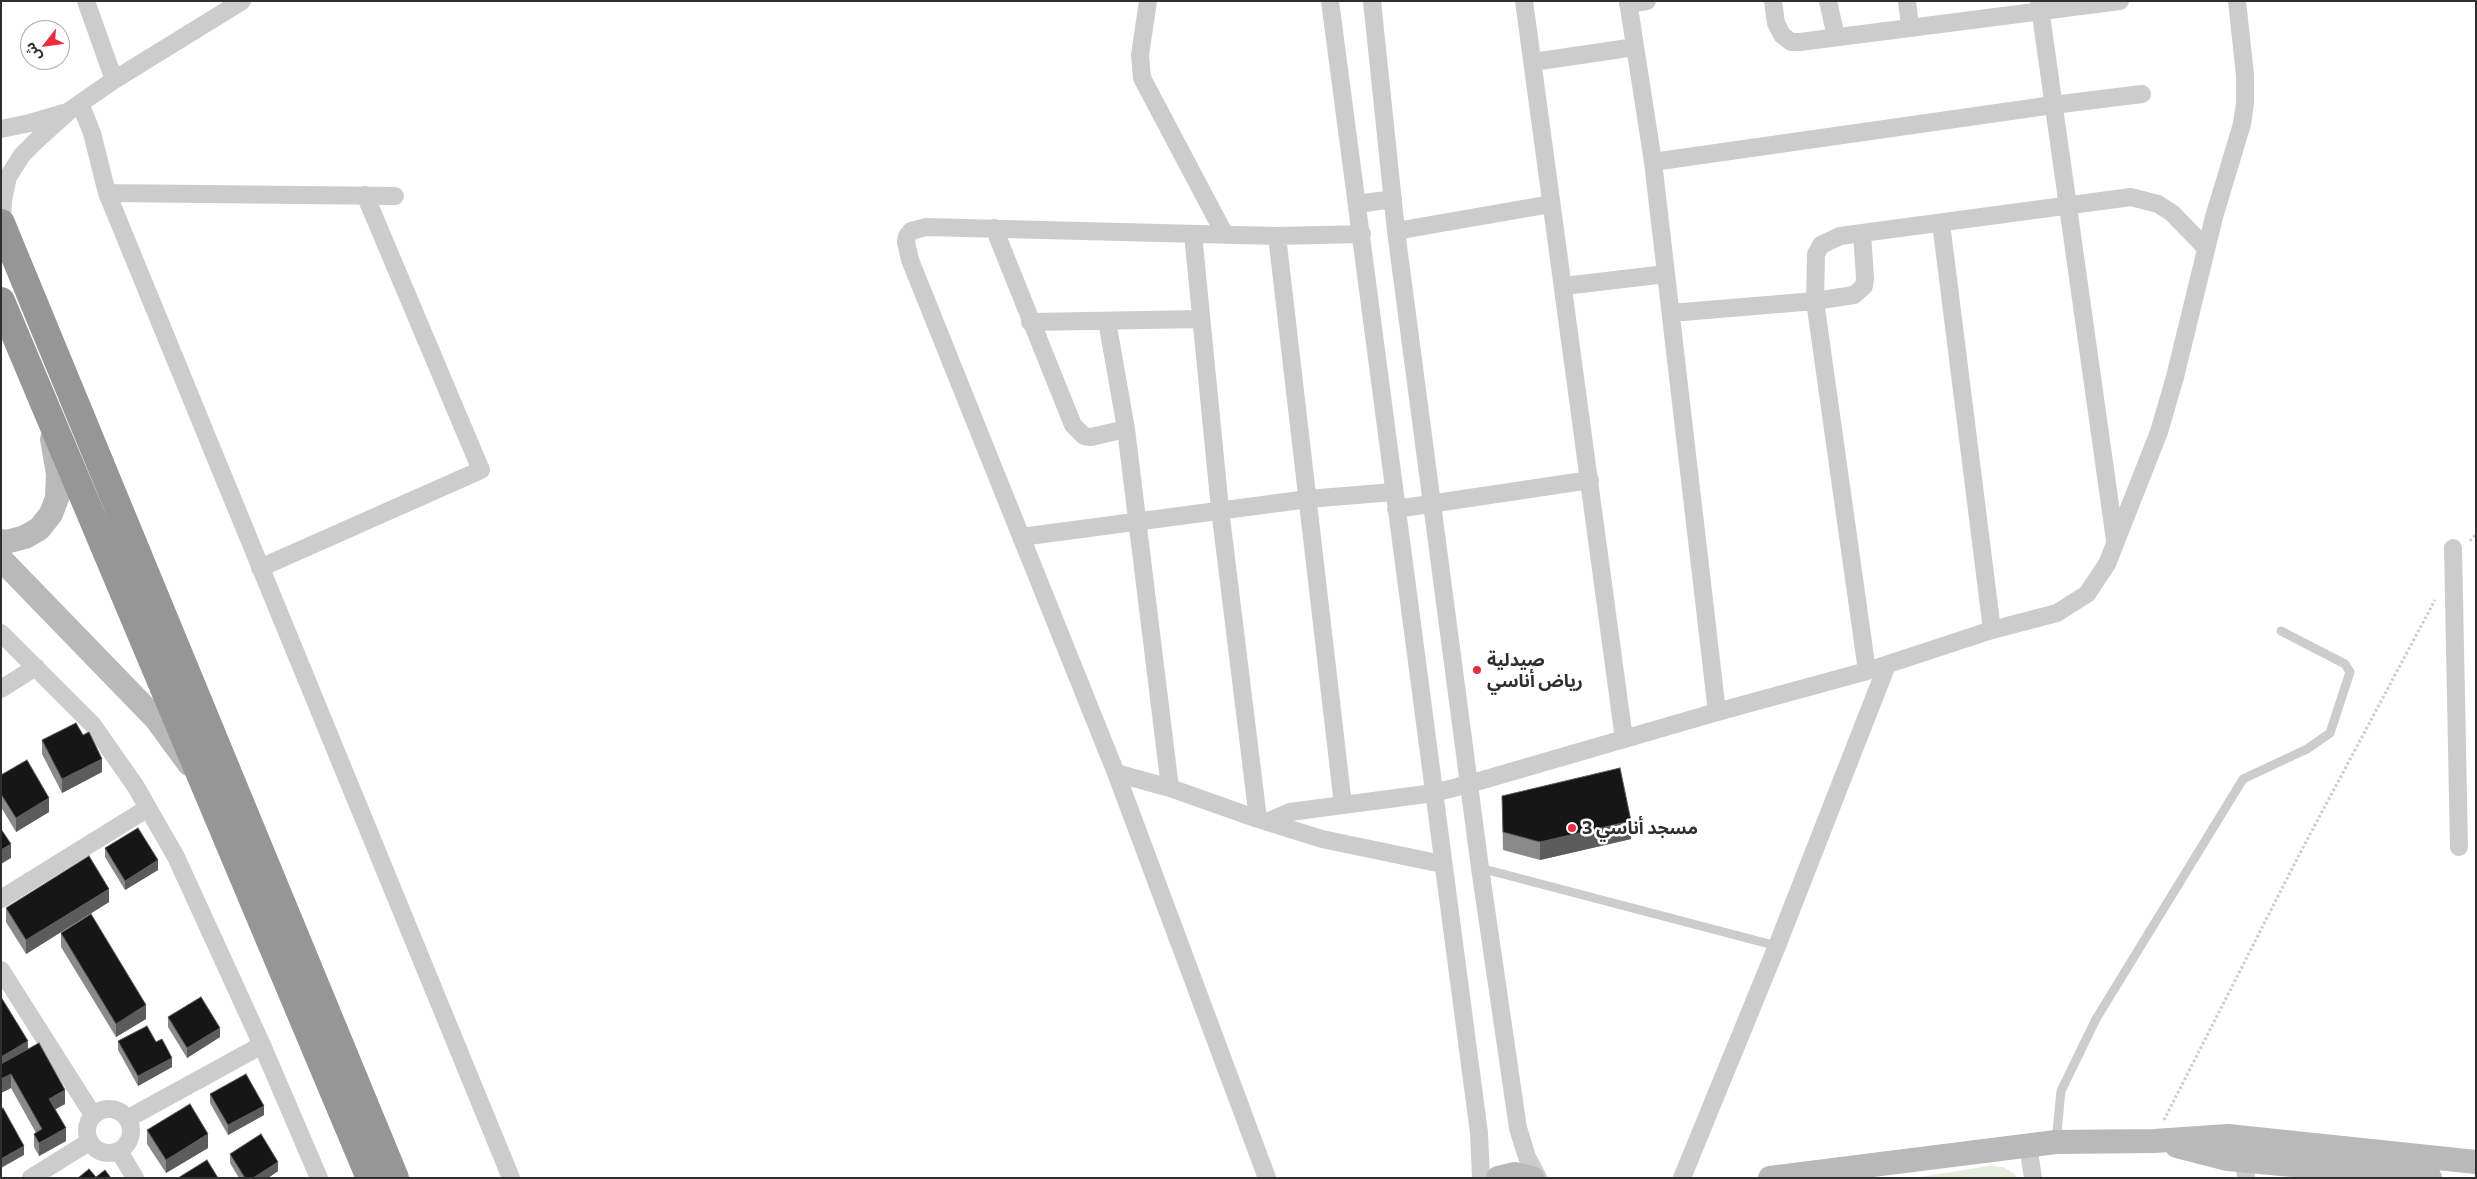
<!DOCTYPE html>
<meta charset="utf-8">
<style>
body{margin:0}
#map{position:relative;width:2477px;height:1179px;overflow:hidden;background:#fff;font-family:Commissioner,"Noto Sans Arabic",sans-serif}
canvas{display:block}
.frame{position:absolute;inset:0;border:2px solid #2f2f2f;pointer-events:none}
.north{position:absolute;left:20px;top:20px;width:50px;height:50px;box-sizing:border-box;background:#fff;border:1px solid #acacac;border-radius:50%;rotate:240deg;font-size:14px;font-weight:700;line-height:20px;text-align:center;color:#2f2f2f}
.north::after{content:'';display:block;margin:auto;width:18px;height:22px;background:#ec2b3b;clip-path:polygon(50% 0,100% 100%,50% 72%,0 100%)}
</style>
<div id="map">
<canvas width="2477" height="1179"></canvas>
<div class="frame"></div>
<div class="north">ش</div>
</div>
<script>
const g = document.querySelector('canvas').getContext('2d');
g.lineJoin = 'round';
function fill(path, color) {
  g.fillStyle = color;
  g.fill(path, 'evenodd');
}
function poly(rows) {
  const path = new Path2D();
  for (const r of rows) {
    if (r.length === 3) {
      path.moveTo(r[0] + r[2], r[1]);
      path.arc(r[0], r[1], r[2], 0, 2 * Math.PI);
      continue;
    }
    path.moveTo(r[0], r[1]);
    for (let i = 2; i < r.length; i += 2) path.lineTo(r[i], r[i + 1]);
  }
  return path;
}
function stroke(path, color, width, dash) {
  g.strokeStyle = color;
  g.lineWidth = width;
  g.lineCap = dash ? 'butt' : 'round';
  g.setLineDash(dash || []);
  g.stroke(path);
}
function write(font, color, halo, rows, align = 'center') {
  g.font = font + ' Commissioner,"Noto Sans Arabic",sans-serif';
  g.lineWidth = 5;
  g.setLineDash([]);
  g.textBaseline = 'middle';
  g.strokeStyle = halo;
  g.fillStyle = color;
  for (const [text, x, y, turn = 0] of rows) {
    g.save();
    g.translate(x, y);
    g.rotate((+turn || 0) * Math.PI / 180);
    g.textAlign = isNaN(turn) ? turn : align;
    if (halo) g.strokeText(text, 0, 0);
    g.fillText(text, 0, 0);
    g.restore();
  }
}
fill(poly([
 [1988,1166,2003,1167,2015,1174,2016,1178,1914,1178]
]), '#e5eddc');
stroke(poly([
 [2470,541,2476,534],
 [2164,1120,2299,855,2435,600]
]), '#ccc', 3, [2.5, 2.5]);
stroke(poly([
 [1480,868,1777,946],
 [2056,1142,2061,1091,2096,1019,2243,779,2307,749,2330,733,2350,672,2345,664,2281,631]
]), '#ccc', 9);
stroke(poly([
 [86,1,114,80],
 [1148,1,1140,55,1142,78,1225,235],
 [1330,1,1479,1133,1481,1178],
 [1372,1,1396,231,1480,868,1518,1128,1527,1157,1538,1178],
 [1524,1,1624,739],
 [1628,1,1653,162,1717,712],
 [1773,1,1776,23,1782,35,1791,42,1800,42,2120,1],
 [1828,1,1836,37],
 [1907,1,1910,26],
 [2039,1,2115,540],
 [1628,4,1647,1],
 [1533,62,1635,47],
 [80,103,92,133,107,193,511,1178],
 [1,129,30,123,64,113],
 [1653,162,2053,105,2142,94],
 [107,193,395,196],
 [1358,204,1393,199],
 [2,223,3,200,8,177,22,155,37,140,69,111,114,80,242,1],
 [1941,223,1992,630],
 [994,228,1073,425,1084,436,1091,437,1126,429],
 [1396,231,1551,204],
 [1193,234,1220,509,1258,819],
 [1277,236,1343,805],
 [1564,286,1666,274],
 [1671,313,1815,301,1854,295,1864,286,1865,278,1862,233],
 [1107,321,1126,429,1170,788],
 [1030,322,1201,319],
 [1396,509,1590,480],
 [1021,537,1308,499,1393,492],
 [2453,548,2459,847],
 [260,568,481,470,365,195],
 [1,633,92,724,136,787,176,857,262,1045,319,1178],
 [1867,671,1815,301,1816,254,1821,245,1840,236,2131,197,2158,204,2172,213,2206,248],
 [1,689,36,667],
 [1116,773,1170,788,1258,819,1322,839,1442,864],
 [1267,822,1290,812,1434,793,1469,784,1717,712,1867,671,1992,630,2057,613,2087,594,2107,564,2159,432,2175,377,2214,217,2242,124,2245,103,2245,75,2237,1],
 [1,899,148,808],
 [1,970,93,1115],
 [109,1131,22],
 [127,1119,262,1045],
 [2028,1145,2033,1178],
 [119,1151,135,1178],
 [2244,1160,2246,1178],
 [31,1178,89,1142],
 [1267,1178,1116,773,910,260,906,242,907,236,911,231,926,227,1277,236,1362,234],
 [1682,1178,1777,946,1887,665]
]), '#ccc', 18);
stroke(poly([
 [1,541,6,542,25,537,39,529,51,514,57,498,58,474,52,439],
 [1,559,156,719,189,764],
 [2177,1146,2228,1159,2430,1178],
 [1498,1178,1515,1174,1532,1178],
 [1770,1178,2056,1142,2154,1141,2228,1136,2476,1162]
]), '#b9b9b9', 24);
stroke(poly([
 [1,223,395,1178],
 [1,301,370,1178]
]), '#969696', 28);
fill(poly([
 [42,740,102,772,62,793,42,754],
 [1,775,49,812,16,832,1,807],
 [1502,796,1631,839,1540,860,1503,850],
 [105,848,158,870,125,890,105,857],
 [109,902,26,954,6,922,6,908],
 [61,933,146,1019,116,1037,61,947],
 [1,997,28,1049,65,1104,55,1109,66,1141,39,1156,34,1147,34,1134,36,1133,11,1088,1,1093],
 [168,1017,220,1037,187,1058,168,1027],
 [118,1041,156,1042,172,1067,138,1086,118,1050],
 [210,1094,264,1115,228,1135,210,1103],
 [147,1130,208,1148,166,1173,147,1144],
 [230,1154,278,1171,268,1178,239,1178,230,1163]
]), '#8a8a8a');
fill(poly([
 [102,759,102,772,62,793,62,779],
 [49,798,49,812,16,832,16,818],
 [1631,821,1631,839,1540,860,1540,842],
 [11,844,11,858,1,864,1,850],
 [158,860,158,870,125,890,125,881],
 [109,889,109,902,26,954,26,940],
 [146,1005,146,1019,116,1037,116,1024],
 [220,1028,220,1037,187,1058,187,1048],
 [28,1041,28,1054,1,1071,1,1057],
 [172,1058,172,1067,138,1086,138,1076],
 [11,1074,11,1088,1,1093,1,1079],
 [65,1090,65,1104,49,1113,49,1099],
 [264,1106,264,1115,228,1135,228,1125],
 [66,1128,66,1141,39,1156,39,1143],
 [208,1134,208,1148,166,1173,166,1160],
 [24,1146,24,1155,1,1168,1,1159],
 [278,1162,278,1171,268,1178,253,1178]
]), '#5c5c5c');
const building = poly([
 [76,723,83,735,89,732,102,759,62,779,42,740,76,723],
 [27,760,49,798,16,818,1,794,1,775,27,760],
 [1620,768,1631,821,1540,842,1503,832,1502,796,1620,768],
 [138,828,158,860,125,881,105,848,138,828],
 [1,829,11,844,1,850,1,829],
 [89,856,109,889,26,940,6,908,89,856],
 [91,914,146,1005,116,1024,61,933,91,914],
 [1,997,28,1041,1,1057,1,997],
 [201,997,220,1028,187,1048,168,1017,201,997],
 [147,1026,156,1042,162,1039,172,1058,138,1076,118,1041,147,1026],
 [39,1043,65,1090,49,1099,66,1128,39,1143,34,1134,42,1129,11,1074,1,1079,1,1064,39,1043],
 [246,1074,264,1106,228,1125,210,1094,246,1074],
 [190,1104,208,1134,166,1160,147,1130,190,1104],
 [3,1108,24,1146,1,1159,1,1110,3,1108],
 [261,1134,278,1162,253,1178,245,1178,230,1154,261,1134],
 [207,1160,218,1178,178,1178,207,1160],
 [89,1169,96,1177,105,1170,111,1178,78,1178,89,1169]
]);
fill(building, '#161616');
stroke(building, '#5c5c5c', 1);
for (const [x, y, r, color] of [
 [1477,670,5,"#ec2b3b"],
 [1572,828,5,"#ec2b3b"]
]) {
  const dot = new Path2D();
  dot.arc(x, y, r, 0, 2 * Math.PI);
  g.fillStyle = color;
  g.fill(dot);
  stroke(dot, '#fff', 2);
}
write('bold 18px', '#2f2f2f', '#fff', [
 ["صيدلية",1487,660],
 ["رياض أناسي",1487,681],
 ["مسجد أناسي 3",1582,828]
], 'left');
</script>
